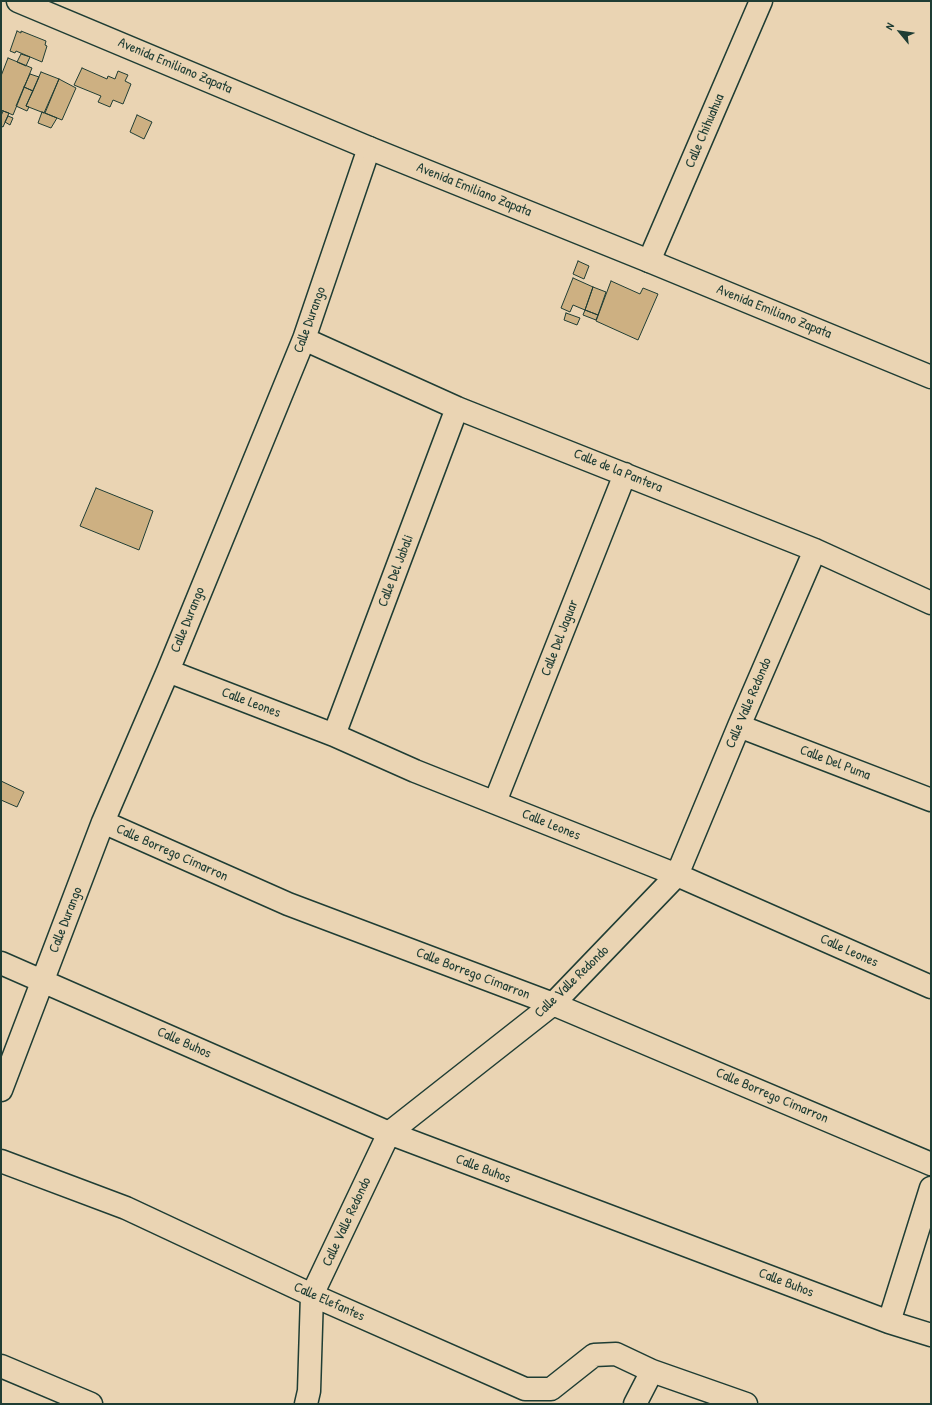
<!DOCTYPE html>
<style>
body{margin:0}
#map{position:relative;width:932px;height:1405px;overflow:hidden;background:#ead4b3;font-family:"Patrick Hand",sans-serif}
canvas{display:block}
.frame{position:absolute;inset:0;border:2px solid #1f3d34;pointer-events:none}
.north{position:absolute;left:880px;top:12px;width:40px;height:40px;-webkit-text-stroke:3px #ead4b3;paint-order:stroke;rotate:299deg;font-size:11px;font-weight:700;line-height:16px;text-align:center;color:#1f3d34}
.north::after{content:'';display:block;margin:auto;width:14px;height:18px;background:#1f3d34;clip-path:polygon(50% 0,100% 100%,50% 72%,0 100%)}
</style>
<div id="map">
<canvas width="932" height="1405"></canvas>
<div class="frame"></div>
<div class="north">N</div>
</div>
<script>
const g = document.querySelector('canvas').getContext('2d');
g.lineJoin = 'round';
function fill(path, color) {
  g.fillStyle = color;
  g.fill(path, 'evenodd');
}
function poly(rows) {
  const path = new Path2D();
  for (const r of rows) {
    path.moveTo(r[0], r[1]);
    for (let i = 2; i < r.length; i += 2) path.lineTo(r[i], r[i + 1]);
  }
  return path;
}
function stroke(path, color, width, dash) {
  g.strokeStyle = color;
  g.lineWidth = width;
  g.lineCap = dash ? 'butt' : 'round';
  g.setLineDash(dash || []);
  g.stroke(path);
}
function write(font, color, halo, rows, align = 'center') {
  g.font = font + ' "Patrick Hand",sans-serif';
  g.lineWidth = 4;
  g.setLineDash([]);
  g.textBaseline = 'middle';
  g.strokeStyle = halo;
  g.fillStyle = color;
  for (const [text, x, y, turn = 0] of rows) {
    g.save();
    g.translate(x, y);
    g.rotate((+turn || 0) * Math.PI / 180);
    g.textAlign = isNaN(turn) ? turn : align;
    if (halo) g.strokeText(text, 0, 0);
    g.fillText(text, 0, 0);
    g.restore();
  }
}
const building = poly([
 [17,31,21,33,21,31,46,41,45,45,47,46,42,62,16,51,15,53,10,51,17,31],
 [21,54,30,57,26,66,17,62,21,54],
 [8,58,32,68,13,115,1,110,1,76,8,58],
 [82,68,107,79,108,76,115,79,118,71,128,75,125,81,131,84,123,104,113,100,110,107,98,102,101,96,74,85,82,68],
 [41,72,59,79,44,113,26,106,41,72],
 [30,74,39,77,33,91,24,87,30,74],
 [59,79,76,88,62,120,45,113,59,79],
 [24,87,33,91,26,106,29,107,27,111,16,106,24,87],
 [3,111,9,113,3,127,1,126,1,116,3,111],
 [42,112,57,118,51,128,38,123,42,112],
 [137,115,152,122,144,139,130,132,137,115],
 [8,116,13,118,10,125,5,122,8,116],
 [578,261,589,266,584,279,573,274,578,261],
 [573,278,593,287,585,310,573,305,570,312,561,308,573,278],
 [611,281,640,294,643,288,658,294,638,340,596,321,611,281],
 [593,287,606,292,598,315,585,310,593,287],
 [585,310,598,315,596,320,583,315,585,310],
 [566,313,580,318,577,325,564,320,566,313],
 [96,488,153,511,139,550,80,526,96,488],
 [1,781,24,792,17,807,1,800,1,781]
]);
fill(building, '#cdb082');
stroke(building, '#1f3d34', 1);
const minor = poly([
 [649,261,761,1],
 [304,339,457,408,815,550,931,603],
 [168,671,334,735,415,771,677,875,931,987],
 [739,726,931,800],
 [334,735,457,408],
 [495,802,625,474],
 [103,822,288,904,553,1004,931,1164],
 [1,963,389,1133,889,1322,931,1335],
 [1,1090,103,822,168,671,304,339,369,148],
 [1,1161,126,1208,312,1295,525,1389,551,1389,594,1355,616,1354,652,1371,746,1404],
 [889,1322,931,1188],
 [1,1366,91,1404],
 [306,1404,309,1391,312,1295,389,1133,553,1004,677,875,739,726,815,550],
 [635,1404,652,1371]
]);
const major = poly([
 [18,1,369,148,649,261,931,377]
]);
stroke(minor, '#1f3d34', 25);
stroke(major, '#1f3d34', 25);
stroke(minor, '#ead4b3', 22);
stroke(major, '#ead4b3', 22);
write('14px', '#1f3d34', '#ead4b3', [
 ["Avenida Emiliano Zapata",175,66,23],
 ["Calle Chihuahua",705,131,-67],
 ["Avenida Emiliano Zapata",474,190,22],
 ["Avenida Emiliano Zapata",774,312,22],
 ["Calle Durango",310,320,-70],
 ["Calle de la Pantera",618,471,22],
 ["Calle Del Jabali",396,571,-69],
 ["Calle Durango",188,620,-68],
 ["Calle Del Jaguar",560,638,-69],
 ["Calle Leones",251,703,21],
 ["Calle Valle Redondo",749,703,-67],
 ["Calle Del Puma",835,763,21],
 ["Calle Leones",551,825,22],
 ["Calle Borrego Cimarron",172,853,24],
 ["Calle Durango",66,920,-69],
 ["Calle Leones",849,951,24],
 ["Calle Borrego Cimarron",473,974,21],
 ["Calle Valle Redondo",572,982,-44],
 ["Calle Buhos",184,1043,24],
 ["Calle Borrego Cimarron",772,1096,23],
 ["Calle Buhos",483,1169,21],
 ["Calle Valle Redondo",347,1222,-65],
 ["Calle Buhos",786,1283,21],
 ["Calle Elefantes",329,1302,24]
]);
</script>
